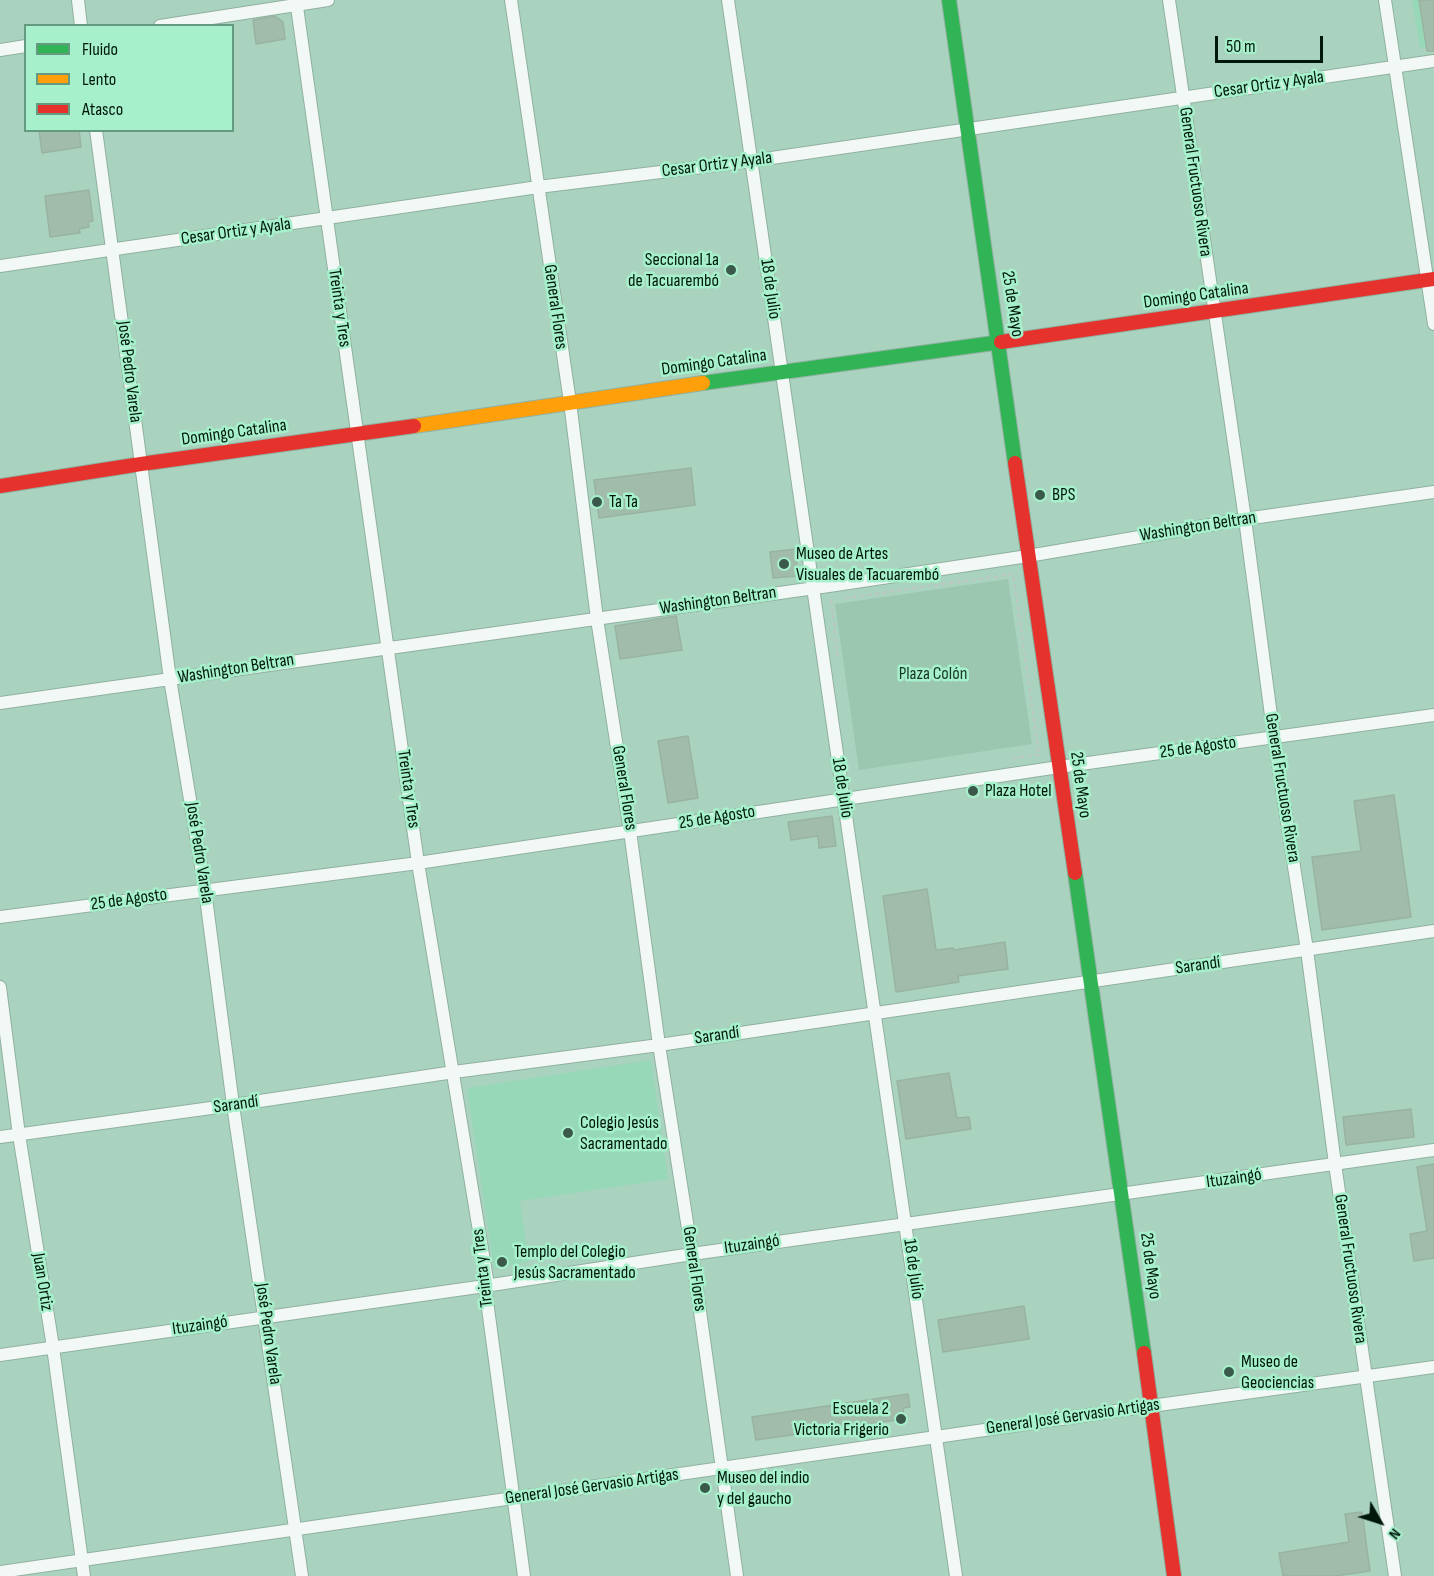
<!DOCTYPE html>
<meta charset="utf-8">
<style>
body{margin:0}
#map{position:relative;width:1434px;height:1576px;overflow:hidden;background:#aad3bf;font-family:"Sofia Sans Condensed",sans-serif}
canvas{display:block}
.legend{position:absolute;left:24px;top:24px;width:210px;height:108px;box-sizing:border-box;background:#a6f1cc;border:2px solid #649a7f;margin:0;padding:8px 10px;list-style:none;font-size:18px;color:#00180c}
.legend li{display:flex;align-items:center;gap:12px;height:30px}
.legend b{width:30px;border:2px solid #649a7f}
.north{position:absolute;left:1350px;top:1492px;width:60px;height:60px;-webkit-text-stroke:4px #a6f1cc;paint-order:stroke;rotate:129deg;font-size:16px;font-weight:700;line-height:24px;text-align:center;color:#00180c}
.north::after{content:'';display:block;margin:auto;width:21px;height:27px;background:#00180c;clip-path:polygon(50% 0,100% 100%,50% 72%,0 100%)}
.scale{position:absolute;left:1215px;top:36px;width:108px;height:27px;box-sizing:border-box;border:3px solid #00180c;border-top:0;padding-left:8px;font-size:18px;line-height:21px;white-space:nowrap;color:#00180c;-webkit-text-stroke:4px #a6f1cc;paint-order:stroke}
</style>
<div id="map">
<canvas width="1434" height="1576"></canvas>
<ul class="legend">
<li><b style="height:8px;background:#30b455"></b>Fluido</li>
<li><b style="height:8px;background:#ff9f0a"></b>Lento</li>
<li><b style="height:8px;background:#e5322d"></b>Atasco</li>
</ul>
<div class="north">N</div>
<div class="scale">50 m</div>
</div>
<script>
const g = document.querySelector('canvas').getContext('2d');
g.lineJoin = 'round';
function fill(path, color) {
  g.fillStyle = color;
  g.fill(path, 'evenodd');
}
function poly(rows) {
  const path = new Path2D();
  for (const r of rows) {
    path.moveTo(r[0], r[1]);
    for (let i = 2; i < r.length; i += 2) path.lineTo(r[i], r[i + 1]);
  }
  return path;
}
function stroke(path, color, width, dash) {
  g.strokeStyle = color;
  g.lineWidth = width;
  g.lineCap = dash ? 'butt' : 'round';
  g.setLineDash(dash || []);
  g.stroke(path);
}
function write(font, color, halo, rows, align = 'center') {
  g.font = font + ' "Sofia Sans Condensed",sans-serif';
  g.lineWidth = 5;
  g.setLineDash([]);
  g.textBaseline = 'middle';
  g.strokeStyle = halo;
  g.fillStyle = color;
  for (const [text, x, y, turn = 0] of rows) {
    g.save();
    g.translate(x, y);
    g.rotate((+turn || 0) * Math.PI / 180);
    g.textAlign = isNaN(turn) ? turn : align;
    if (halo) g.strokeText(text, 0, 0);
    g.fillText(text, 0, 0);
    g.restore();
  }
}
fill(poly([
 [1412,0,1434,0,1434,46,1420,48],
 [651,1060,668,1179,520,1201,529,1262,494,1268,467,1088]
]), '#97d8b9');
fill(poly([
 [1008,579,1032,744,859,770,835,604]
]), '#9bc6b0');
const building = poly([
 [1419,0,1434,0,1434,51,1427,51,1419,0],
 [275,16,283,22,285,39,256,44,253,20,275,16],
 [39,130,79,130,81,147,42,153,39,130],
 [89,190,93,221,88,222,89,227,79,229,80,233,50,237,45,196,89,190],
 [691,468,695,505,599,518,594,480,691,468],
 [795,549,798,576,773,578,770,552,795,549],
 [676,616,682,650,620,659,615,626,676,616],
 [688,736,698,798,668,803,658,741,688,736],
 [1394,795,1411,917,1322,930,1312,857,1361,851,1354,801,1394,795],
 [832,816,836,846,819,848,818,836,791,840,788,822,832,816],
 [927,889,936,950,953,948,954,950,1005,942,1008,969,958,976,959,982,896,992,883,896,927,889],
 [949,1073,957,1118,969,1117,971,1129,906,1139,897,1081,949,1073],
 [1411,1109,1414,1137,1346,1145,1343,1117,1411,1109],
 [1434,1164,1434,1258,1414,1261,1410,1234,1427,1231,1417,1167,1434,1164],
 [1024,1306,1029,1339,943,1352,938,1320,1024,1306],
 [908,1394,910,1407,903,1408,904,1419,756,1440,752,1417,908,1394],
 [1362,1512,1370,1571,1335,1576,1283,1576,1279,1553,1349,1542,1345,1514,1362,1512]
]);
fill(building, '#a1bcaa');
stroke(building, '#98b3a1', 1.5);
const street = poly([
 [78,0,81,26],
 [296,0,418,863,487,1279,485,1286,524,1576],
 [511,0,570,402,597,619,630,831,659,1045,692,1254,737,1576],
 [728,0,956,1576],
 [1169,0,1245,519,1274,738,1307,950,1335,1164,1395,1576],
 [1385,0,1434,324],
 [160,26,328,0],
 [0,50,26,46],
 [96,130,170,679,205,890,233,1105,302,1576],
 [0,266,538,187,751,161,1434,61],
 [0,703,829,586,1028,556,1245,519,1434,492],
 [0,917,418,863,1059,767,1434,715],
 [0,987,19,1135,53,1347,84,1576],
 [0,1137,233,1105,454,1072,659,1045,1434,931],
 [0,1355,485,1286,692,1254,1434,1150],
 [0,1572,1151,1406,1434,1367]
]);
const fast = poly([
 [949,0,1015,463],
 [703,383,1001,342],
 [1075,873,1144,1353]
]);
const slow = poly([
 [414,426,703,383]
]);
const jam = poly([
 [1001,342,1434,279],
 [1015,463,1075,873],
 [0,486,141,464,414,426],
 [1144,1353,1174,1576]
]);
stroke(street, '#90b0a0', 14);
stroke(fast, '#90b0a0', 16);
stroke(slow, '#90b0a0', 16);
stroke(jam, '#90b0a0', 16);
stroke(poly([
 [845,598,1013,574,1039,755,1010,759],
 [831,600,838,657]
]), '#bbc6c1', 2, [4.5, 3]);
stroke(street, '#f2f8f5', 12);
stroke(fast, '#30b455', 14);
stroke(slow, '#ff9f0a', 14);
stroke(jam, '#e5322d', 14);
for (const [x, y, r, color] of [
 [731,270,6,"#3b594b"],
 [1040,495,6,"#3b594b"],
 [597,502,6,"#3b594b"],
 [784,564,6,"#3b594b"],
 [973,791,6,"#3b594b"],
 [568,1133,6,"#3b594b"],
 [502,1262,6,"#3b594b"],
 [1229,1372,6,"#3b594b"],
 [901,1419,6,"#3b594b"],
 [705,1488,6,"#3b594b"]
]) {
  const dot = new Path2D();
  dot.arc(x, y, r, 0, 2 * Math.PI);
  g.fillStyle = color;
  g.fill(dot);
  stroke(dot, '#a6f1cc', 2);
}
write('18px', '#00180c', '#a6f1cc', [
 ["Cesar Ortiz y Ayala",1269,85,-8],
 ["Cesar Ortiz y Ayala",717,165,-7],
 ["General Fructuoso Rivera",1195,182,82],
 ["Cesar Ortiz y Ayala",236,232,-8],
 ["18 de Julio",770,289,82],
 ["Domingo Catalina",1196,296,-8],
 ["25 de Mayo",1012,304,81],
 ["General Flores",555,307,82],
 ["Treinta y Tres",339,308,82],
 ["Domingo Catalina",714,363,-8],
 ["José Pedro Varela",129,372,83],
 ["Domingo Catalina",234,433,-8],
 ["Washington Beltran",1198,527,-9],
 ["Washington Beltran",718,601,-8],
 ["Washington Beltran",236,669,-9],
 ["25 de Agosto",1198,748,-8],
 ["25 de Mayo",1080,785,82],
 ["General Flores",624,788,81],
 ["18 de Julio",842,788,81],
 ["General Fructuoso Rivera",1282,788,81],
 ["Treinta y Tres",408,789,82],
 ["25 de Agosto",717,818,-9],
 ["José Pedro Varela",199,853,81],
 ["25 de Agosto",129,900,-8],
 ["Sarandí",1198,966,-8],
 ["Sarandí",717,1036,-8],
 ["Sarandí",236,1105,-8],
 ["Ituzaingó",1234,1179,-8],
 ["Ituzaingó",752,1245,-8],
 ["25 de Mayo",1150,1266,82],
 ["Treinta y Tres",483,1268,-97],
 ["General Flores",694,1269,82],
 ["18 de Julio",913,1269,82],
 ["General Fructuoso Rivera",1350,1269,82],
 ["Juan Ortiz",42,1282,81],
 ["Ituzaingó",200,1326,-8],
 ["José Pedro Varela",268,1334,82],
 ["General José Gervasio Artigas",1073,1417,-8],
 ["General José Gervasio Artigas",592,1487,-8]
]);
write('18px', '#00180c', '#a6f1cc', [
 ["Seccional 1a",719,260,"right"],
 ["de Tacuarembó",719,281,"right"],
 ["BPS",1052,495],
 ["Ta Ta",609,502],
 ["Museo de Artes",796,554],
 ["Visuales de Tacuarembó",796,575],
 ["Plaza Hotel",985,791],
 ["Colegio Jesús",580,1123],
 ["Sacramentado",580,1144],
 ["Templo del Colegio",514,1252],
 ["Jesús Sacramentado",514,1273],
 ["Museo de",1241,1362],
 ["Geociencias",1241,1383],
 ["Escuela 2",889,1409,"right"],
 ["Victoria Frigerio",889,1430,"right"],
 ["Museo del indio",717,1478],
 ["y del gaucho",717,1499]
], 'left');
write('18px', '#18382a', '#a6f1cc', [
 ["Plaza Colón",933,674]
]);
</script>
